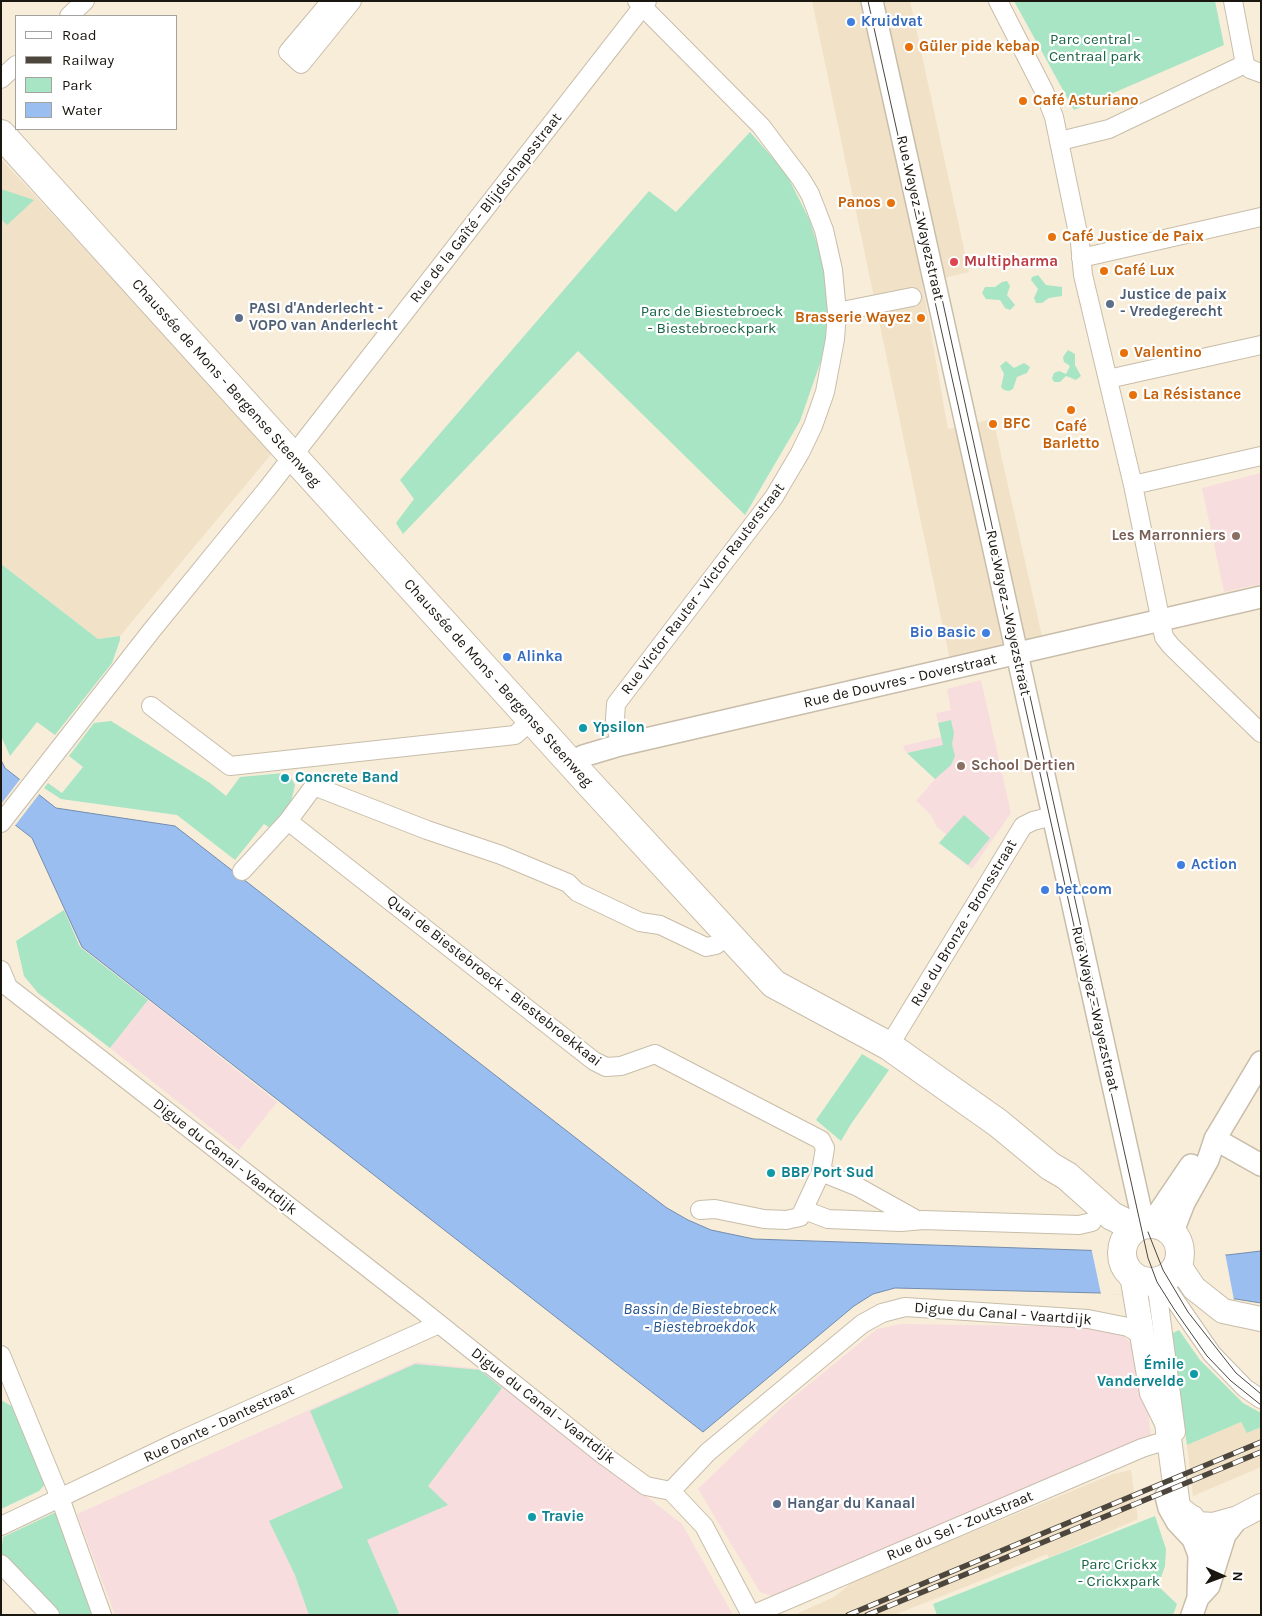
<!DOCTYPE html>
<meta charset="utf-8">
<style>
body{margin:0}
#map{position:relative;width:1262px;height:1616px;overflow:hidden;background:#f8edd9;font-family:Karla,sans-serif}
canvas{display:block}
.frame{position:absolute;inset:0;border:2px solid #1a1610;pointer-events:none}
.legend{position:absolute;left:15px;top:15px;width:162px;height:115px;box-sizing:border-box;background:#fff;border:1px solid #a3a29f;margin:0;padding:6px 9px;list-style:none;font-size:15px;color:#1a1610}
.legend li{display:flex;align-items:center;gap:10px;height:25px}
.legend b{width:25px;border:1px solid #a3a29f}
.north{position:absolute;left:1197px;top:1551px;width:50px;height:50px;-webkit-text-stroke:4px #fff;paint-order:stroke;rotate:92deg;font-size:14px;font-weight:700;line-height:20px;text-align:center;color:#1a1610}
.north::after{content:'';display:block;margin:auto;width:18px;height:22px;background:#1a1610;clip-path:polygon(50% 0,100% 100%,50% 72%,0 100%)}
</style>
<div id="map">
<canvas width="1262" height="1616"></canvas>
<div class="frame"></div>
<ul class="legend">
<li><b style="height:6px;background:#fff"></b>Road</li>
<li><b style="height:6px;background:#4c463d"></b>Railway</li>
<li><b style="height:14px;background:#a7e5c5"></b>Park</li>
<li><b style="height:14px;background:#9abeef"></b>Water</li>
</ul>
<div class="north">N</div>
</div>
<script>
const g = document.querySelector('canvas').getContext('2d');
g.lineJoin = 'round';
function fill(path, color) {
  g.fillStyle = color;
  g.fill(path, 'evenodd');
}
function poly(rows) {
  const path = new Path2D();
  for (const r of rows) {
    if (r.length === 3) {
      path.moveTo(r[0] + r[2], r[1]);
      path.arc(r[0], r[1], r[2], 0, 2 * Math.PI);
      continue;
    }
    path.moveTo(r[0], r[1]);
    for (let i = 2; i < r.length; i += 2) path.lineTo(r[i], r[i + 1]);
  }
  return path;
}
function stroke(path, color, width, dash) {
  g.strokeStyle = color;
  g.lineWidth = width;
  g.lineCap = dash ? 'butt' : 'round';
  g.setLineDash(dash || []);
  g.stroke(path);
}
function write(font, color, halo, rows, align = 'center') {
  g.font = font + ' Karla,sans-serif';
  g.lineWidth = 4.5;
  g.setLineDash([]);
  g.textBaseline = 'middle';
  g.strokeStyle = halo;
  g.fillStyle = color;
  for (const [text, x, y, turn = 0] of rows) {
    g.save();
    g.translate(x, y);
    g.rotate((+turn || 0) * Math.PI / 180);
    g.textAlign = isNaN(turn) ? turn : align;
    if (halo) g.strokeText(text, 0, 0);
    g.fillText(text, 0, 0);
    g.restore();
  }
}
fill(poly([
 [812,1,910,1,969,272,922,283,948,429,993,419,1043,641,951,665],
 [1,159,273,452,120,636,98,639,1,564],
 [1241,1422,1247,1433,1261,1427,1261,1467,1193,1496,1187,1445],
 [1131,1470,1138,1519,1049,1558,1047,1554,1033,1560,894,1615,794,1615,834,1597,854,1581,1113,1474]
]), '#f0e1c7');
fill(poly([
 [148,1000,277,1102,239,1150,110,1048],
 [901,1324,1114,1327,1140,1352,1151,1435,778,1598,760,1592,698,1489,785,1404,877,1329],
 [416,1362,481,1369,682,1524,733,1615,115,1615,77,1514]
]), '#f8dddf');
fill(poly([
 [1261,473,1261,584,1224,592,1202,488],
 [981,680,1011,813,972,869,939,843,946,834,936,826,931,815,916,801,935,779,905,751,903,746,941,737,936,713,951,710,947,689]
]), '#f8ddde');
fill(poly([
 [1014,1,1215,1,1224,45,1074,110],
 [750,132,786,173,810,221,823,263,829,311,823,355,800,421,745,515,578,351,403,534,396,523,414,499,400,480,649,191,676,212],
 [1,189,34,200,7,225,1,219],
 [1038,275,1046,285,1062,287,1062,296,1049,298,1042,303,1036,303,1034,298,1038,289,1031,280,1032,277],
 [1007,281,1010,286,1007,295,1015,305,1010,310,1005,308,1000,300,986,299,982,293,985,287,995,287,1002,282],
 [1068,350,1075,354,1075,365,1081,376,1076,380,1066,376,1060,382,1054,382,1052,378,1054,373,1059,371,1066,374,1070,366,1064,362,1063,357],
 [1006,361,1014,368,1024,363,1030,367,1027,373,1017,377,1013,389,1009,391,1004,390,1001,387,1004,374,1000,366],
 [1,564,98,639,120,636,120,640,112,663,55,735,37,722,10,756,1,736],
 [951,720,954,733,952,744,955,756,951,765,935,779,907,753,943,745,938,723],
 [111,721,210,783,226,796,240,777,284,773,290,776,295,785,291,802,270,828,264,824,235,860,177,815,61,799,44,788,48,783,62,793,83,767,69,756,94,723],
 [964,815,990,838,968,865,939,843],
 [64,910,80,947,148,1000,110,1048,38,993,24,976,16,941],
 [862,1054,889,1070,851,1124,841,1141,816,1120],
 [1179,1330,1200,1360,1243,1403,1261,1413,1261,1427,1247,1433,1241,1422,1187,1445,1171,1334],
 [415,1364,480,1370,502,1388,428,1486,448,1505,367,1540,399,1613,394,1615,309,1615,295,1575,269,1521,343,1488,310,1411],
 [1,1400,18,1410,46,1483,39,1491,1,1509],
 [54,1513,57,1514,98,1615,55,1615,1,1555,3,1537],
 [1155,1516,1166,1549,1165,1566,1158,1586,1177,1604,1173,1615,937,1615,933,1604]
]), '#a7e5c5');
const water = poly([
 [1,760,5,768,56,808,175,826,626,1177,667,1208,688,1220,711,1230,754,1239,1227,1255,1261,1251,1261,1303,1236,1299,1101,1293,895,1288,873,1294,854,1306,703,1432,82,947,32,838,1,814,1,760]
]);
fill(water, '#9abeef');
stroke(water, '#748cac', 1);
fill(poly([
 [21,778,40,793,14,827,1,817,1,804],
 [1091,1247,1225,1253,1234,1300,1101,1294]
]), '#f8edd9');
const minor = poly([
 [331,1,288,52,301,64,352,1],
 [998,1,1044,91,1054,117,1080,243,1083,275,1133,485,1164,637,1171,646,1261,733],
 [1233,1,1245,64],
 [69,16,85,1],
 [1245,64,1250,69,1261,73],
 [1,79,16,65],
 [1060,141,1109,129,1245,64],
 [1081,258,1261,217],
 [837,312,912,297],
 [1108,379,1261,345],
 [1133,485,1261,456],
 [151,706,230,766,515,735,532,720],
 [620,745,615,719,616,704,774,497,800,453,813,426,825,392,835,339,837,312,833,270,824,230,810,194,801,179,761,126,637,1],
 [314,786,427,830,501,855,568,883,577,892,640,922,660,925,706,947,716,945,727,934],
 [288,821,594,1061,606,1067,621,1066,655,1054,821,1140,825,1148,821,1172,800,1217,786,1220,764,1219,715,1209,700,1210],
 [1,823,152,630,267,489,647,1],
 [242,871,288,821,314,786],
 [1,970,8,987,418,1307,602,1454,646,1486,671,1491,708,1452,862,1324,882,1313,905,1307,1088,1319,1128,1327,1143,1336],
 [889,1046,1023,826,1033,821,1053,816],
 [821,1172,858,1187,917,1220],
 [804,1210,828,1219,901,1222,923,1220,1079,1225,1092,1222],
 [1161,1280,1212,1354,1245,1388,1261,1399],
 [1154,1282,1158,1296,1176,1432],
 [1,1355,60,1498,102,1615],
 [671,1491,704,1526,751,1615],
 [1194,1515,1205,1538,1207,1568],
 [1,1526,179,1441,439,1324],
 [1,1564,50,1615],
 [752,1615,1142,1448,1158,1443,1169,1446]
]);
const tertiary = poly([
 [872,1,1144,1225],
 [572,764,583,756,620,745,1261,597],
 [1215,1139,1261,1165],
 [1151,1224,1191,1165],
 [1172,1234,1184,1203,1208,1160,1215,1139,1261,1062],
 [1166,1496,1169,1508,1177,1522,1193,1539,1199,1555,1198,1598,1192,1615],
 [1198,1598,1209,1586,1225,1535,1238,1518]
]);
const secondary = poly([
 [1178,1264,1194,1288,1223,1311,1261,1319],
 [1132,1275,1152,1393,1167,1423,1178,1507,1199,1524,1213,1525,1238,1518,1261,1506]
]);
const primary = poly([
 [1,134,587,781,774,984,889,1046,998,1123,1050,1166,1067,1176,1112,1216,1136,1228],
 [1151,1253,29]
]);
stroke(minor, '#c8bdaa', 20);
stroke(tertiary, '#c8bdaa', 24);
stroke(secondary, '#c8bdaa', 26);
stroke(primary, '#c8bdaa', 30);
stroke(minor, '#fff', 18);
stroke(tertiary, '#fff', 21);
stroke(secondary, '#fff', 24);
stroke(primary, '#fff', 28);
stroke(poly([
 [868,1,1148,1258,1157,1282,1174,1309,1207,1356,1231,1381,1261,1405],
 [923,212,1003,576],
 [1014,624,1107,1044],
 [1148,1232,1163,1270,1188,1312,1236,1373,1261,1394]
]), '#4c463d', 1);
const rail = poly([
 [848,1615,1261,1442],
 [867,1615,1261,1452]
]);
stroke(rail, '#4c463d', 5.5);
stroke(rail, '#fff', 4, [11]);
for (const [x, y, r, color] of [
 [851,22,5,"#3f7fe0"],
 [909,47,5,"#e8710a"],
 [1023,101,5,"#e8710a"],
 [891,203,5,"#e8710a"],
 [1052,237,5,"#e8710a"],
 [954,262,5,"#e0444e"],
 [1104,271,5,"#e8710a"],
 [1110,304,5,"#5c6f8a"],
 [239,318,5,"#5c6f8a"],
 [921,318,5,"#e8710a"],
 [1124,353,5,"#e8710a"],
 [1133,395,5,"#e8710a"],
 [1071,410,5,"#e8710a"],
 [993,424,5,"#e8710a"],
 [1236,536,5,"#8d6e63"],
 [986,633,5,"#3f7fe0"],
 [507,657,5,"#3f7fe0"],
 [583,728,5,"#0f9aa8"],
 [961,766,5,"#8d6e63"],
 [285,778,5,"#0f9aa8"],
 [1181,865,5,"#3f7fe0"],
 [1045,890,5,"#3f7fe0"],
 [771,1173,5,"#0f9aa8"],
 [1194,1374,5,"#0f9aa8"],
 [777,1504,5,"#5c6f8a"],
 [532,1517,5,"#0f9aa8"]
]) {
  const dot = new Path2D();
  dot.arc(x, y, r, 0, 2 * Math.PI);
  g.fillStyle = color;
  g.fill(dot);
  stroke(dot, '#fff', 2);
}
write('bold 15px', '#366cbe', '#fff', [
 ["Kruidvat",861,22],
 ["Bio Basic",976,633,"right"],
 ["Alinka",517,657],
 ["Action",1191,865],
 ["bet.com",1055,890]
], 'left');
write('15px', '#196445', '#fff', [
 ["Parc central -",1095,40],
 ["Centraal park",1095,57],
 ["Parc de Biestebroeck",712,312],
 ["- Biestebroeckpark",712,329],
 ["Parc Crickx",1119,1565],
 ["- Crickxpark",1119,1582]
]);
write('bold 15px', '#c56008', '#fff', [
 ["Güler pide kebap",919,47],
 ["Café Asturiano",1033,101],
 ["Panos",881,203,"right"],
 ["Café Justice de Paix",1062,237],
 ["Café Lux",1114,271],
 ["Brasserie Wayez",911,318,"right"],
 ["Valentino",1134,353],
 ["La Résistance",1143,395],
 ["BFC",1003,424],
 ["Café",1071,427,"center"],
 ["Barletto",1071,444,"center"]
], 'left');
write('15px', '#1a1610', '#fff', [
 ["Rue de la Gaîté - Blijdschapsstraat",486,208,-52],
 ["Rue Wayez - Wayezstraat",920,218,77],
 ["Chaussée de Mons - Bergense Steenweg",226,383,48],
 ["Rue Victor Rauter - Victor Rauterstraat",703,589,-53],
 ["Rue Wayez - Wayezstraat",1008,613,78],
 ["Rue de Douvres - Doverstraat",900,681,-13],
 ["Chaussée de Mons - Bergense Steenweg",498,683,48],
 ["Rue du Bronze - Bronsstraat",964,923,-59],
 ["Quai de Biestebroeck - Biestebroekkaai",494,981,38],
 ["Rue Wayez - Wayezstraat",1095,1009,77],
 ["Digue du Canal - Vaartdijk",225,1157,38],
 ["Digue du Canal - Vaartdijk",1003,1314,4],
 ["Digue du Canal - Vaartdijk",543,1406,38],
 ["Rue Dante - Dantestraat",219,1424,-25],
 ["Rue du Sel - Zoutstraat",960,1526,-23]
]);
write('bold 15px', '#be3a42', '#fff', [
 ["Multipharma",964,262]
], 'left');
write('bold 15px', '#4e5e75', '#fff', [
 ["Justice de paix",1120,295],
 ["- Vredegerecht",1120,312],
 ["PASI d'Anderlecht -",249,309],
 ["VOPO van Anderlecht",249,326],
 ["Hangar du Kanaal",787,1504]
], 'left');
write('bold 15px', '#785e54', '#fff', [
 ["Les Marronniers",1226,536],
 ["School Dertien",971,766,"left"]
], 'right');
write('bold 15px', '#0d838f', '#fff', [
 ["Ypsilon",593,728],
 ["Concrete Band",295,778],
 ["BBP Port Sud",781,1173],
 ["Émile",1184,1365,"right"],
 ["Vandervelde",1184,1382,"right"],
 ["Travie",542,1517]
], 'left');
write('italic 16px', '#285691', '#fff', [
 ["Bassin de Biestebroeck",700,1309],
 ["- Biestebroekdok",700,1327]
]);
</script>
